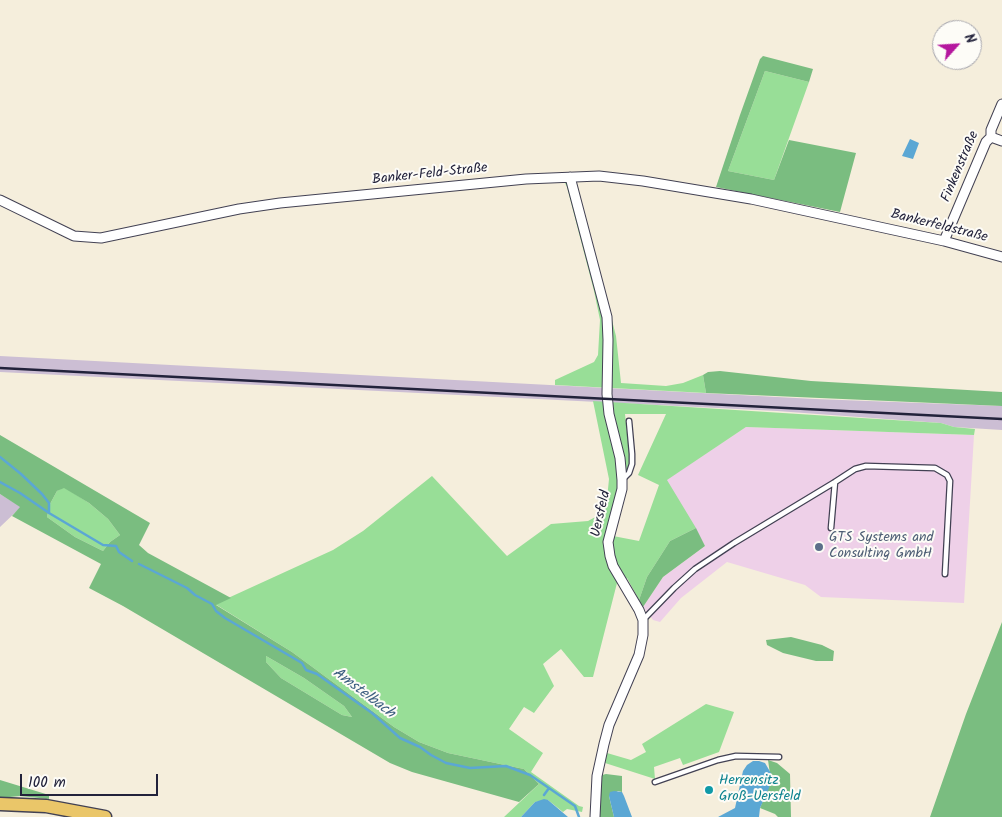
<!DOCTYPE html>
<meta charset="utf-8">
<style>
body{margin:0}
#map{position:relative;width:1002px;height:817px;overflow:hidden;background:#f5eedc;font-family:Kalam,sans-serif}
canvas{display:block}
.north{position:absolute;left:932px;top:20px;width:50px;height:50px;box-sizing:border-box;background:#fdfcf7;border:1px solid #a5a5ac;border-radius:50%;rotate:64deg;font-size:14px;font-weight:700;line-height:20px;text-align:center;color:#22223b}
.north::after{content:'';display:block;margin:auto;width:18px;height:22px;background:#b5179e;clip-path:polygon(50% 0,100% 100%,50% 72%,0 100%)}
.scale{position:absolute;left:20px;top:774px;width:138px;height:22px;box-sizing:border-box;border:2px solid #22223b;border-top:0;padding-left:6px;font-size:15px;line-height:18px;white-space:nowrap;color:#22223b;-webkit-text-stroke:4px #fdfcf7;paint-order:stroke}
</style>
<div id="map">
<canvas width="1002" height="817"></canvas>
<div class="north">N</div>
<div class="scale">100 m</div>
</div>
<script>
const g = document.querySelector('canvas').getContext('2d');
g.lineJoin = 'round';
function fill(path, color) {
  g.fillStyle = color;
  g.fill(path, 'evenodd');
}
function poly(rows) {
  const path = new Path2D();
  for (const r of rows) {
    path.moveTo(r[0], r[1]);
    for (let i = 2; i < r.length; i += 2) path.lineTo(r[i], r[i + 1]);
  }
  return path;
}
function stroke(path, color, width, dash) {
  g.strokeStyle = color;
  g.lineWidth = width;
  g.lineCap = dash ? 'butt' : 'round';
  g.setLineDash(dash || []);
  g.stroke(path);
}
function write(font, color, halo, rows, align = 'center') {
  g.font = font + ' Kalam,sans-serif';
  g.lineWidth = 4;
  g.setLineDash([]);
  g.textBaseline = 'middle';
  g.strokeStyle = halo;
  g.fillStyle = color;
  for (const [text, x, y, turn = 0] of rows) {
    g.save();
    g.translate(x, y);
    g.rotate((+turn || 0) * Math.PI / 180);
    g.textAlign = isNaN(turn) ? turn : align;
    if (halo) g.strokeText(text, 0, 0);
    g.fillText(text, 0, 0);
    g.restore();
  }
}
fill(poly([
 [746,427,974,435,964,603,821,597,805,585,727,562,681,598,660,622,653,620,643,607,663,577,705,546,666,480]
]), '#eed0e8');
fill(poly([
 [0,356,815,399,1002,406,1002,430,954,427,941,423,777,411,0,372],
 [0,494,21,507,0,527]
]), '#ccbed4');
fill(poly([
 [765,71,809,82,774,180,728,171],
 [576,180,616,336,621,383,666,386,683,383,703,375,706,393,555,385,555,380,594,362,598,355,600,320,594,291,567,187,564,181],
 [593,401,941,423,954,427,975,429,974,435,746,427,667,480,696,528,670,541,647,577,639,600,627,578,617,583,593,677,584,677,561,649,543,664,554,686,534,713,524,707,509,729,543,753,531,772,579,806,583,807,582,812,567,809,563,812,548,800,535,802,521,817,504,817,539,784,524,769,448,753,419,742,394,727,292,652,215,604,333,550,363,531,432,476,507,556,551,524,588,521,599,515,607,499,609,479],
 [625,414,666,414,638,475,659,485,639,541,613,536,626,489,626,473,630,461],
 [64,487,89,503,108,519,120,535,110,542,103,551,75,537,47,517,50,504,57,491],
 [266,656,304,678,344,706,352,717,342,715,281,678,266,662],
 [706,704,734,712,719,752,683,765,680,758,654,767,655,779,605,763,607,753,631,760,646,752,642,744]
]), '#98de97');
fill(poly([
 [763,56,813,69,809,82,765,71,728,171,774,180,789,140,856,153,840,212,716,187,740,115,760,59],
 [720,371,811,381,1002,392,1002,406,706,393,703,375,708,372],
 [0,435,150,523,139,545,148,553,231,598,216,605,292,652,394,727,419,742,448,753,524,769,539,784,519,802,412,772,390,763,123,606,89,588,101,564,12,516,20,507,0,494],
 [64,488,89,503,108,519,120,535,110,542,103,551,75,537,47,517,50,504,57,491],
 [266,656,304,678,344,706,352,717,342,715,281,678,266,662],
 [696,528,705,546,663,577,643,607,639,600,647,577,670,541],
 [1002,622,1002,817,930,817,966,714],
 [791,637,822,645,834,651,833,661,816,661,783,653,767,645,766,640],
 [768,760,777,763,790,774,791,817,778,817,775,814,760,808,771,781],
 [606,774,622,776,622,792,618,791,609,796,614,817,600,817,599,808,599,781,602,775],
 [0,780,49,795,49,799,20,796,0,798]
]), '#7abd80');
fill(poly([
 [910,139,919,143,913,159,902,156],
 [753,761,759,761,765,763,772,775,769,788,760,808,759,817,718,817,735,808,743,771,747,765],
 [614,791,622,792,624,796,632,817,614,817,609,796,610,792],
 [544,799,548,800,568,817,521,817,535,802]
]), '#5ba7d4');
stroke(poly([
 [0,457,21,474,42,494,49,503,49,513],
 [0,482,20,493,49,513,103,545,116,546,119,552,132,561],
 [139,564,187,588,195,595,212,604,216,611,225,618,302,663,306,670,317,674,372,713,400,738,420,747,431,755,446,763,470,768,506,766,530,775,575,806,579,817],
 [544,795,549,788]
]), '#5ba7d4', 2.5);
const lane = poly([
 [623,479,629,473,632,464,632,454,629,421],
 [831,528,835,482],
 [643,620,674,588,695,569,734,543,835,482,855,469,866,466,935,468,947,475,950,481,945,574],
 [655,782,718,760,736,756,779,757]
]);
const street = poly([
 [991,137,1002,141],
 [570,177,607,317,608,340,607,394,609,414,620,458,622,480,622,489,608,542,610,556,613,566,639,610,643,620,643,635,639,655,609,725,604,744,597,776,595,817],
 [0,200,74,236,101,238,239,209,280,203,526,179,599,176,643,181,751,199,944,241,1002,257],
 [944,241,986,142,991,137,991,130,1002,104]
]);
const primary = poly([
 [0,804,46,806,105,817]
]);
stroke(lane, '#424153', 7);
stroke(street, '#424153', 11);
stroke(primary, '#424153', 15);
stroke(lane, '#fff', 4.5);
stroke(street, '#fff', 9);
stroke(primary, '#eac669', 12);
stroke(poly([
 [0,368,1002,419]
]), '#22223b', 2.5);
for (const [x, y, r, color] of [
 [819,547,5,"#5c6f8a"],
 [709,790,5,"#0f9aa8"]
]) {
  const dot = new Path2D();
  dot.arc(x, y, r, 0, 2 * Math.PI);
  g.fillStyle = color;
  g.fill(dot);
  stroke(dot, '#fdfcf7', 2);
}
write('14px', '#22223b', '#fdfcf7', [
 ["Finkenstraße",961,167,-67],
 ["Banker-Feld-Straße",430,175,-6],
 ["Bankerfeldstraße",939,227,14],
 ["Uersfeld",602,514,-77]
]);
write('14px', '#4e5e75', '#fdfcf7', [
 ["GTS Systems and",829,539],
 ["Consulting GmbH",829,555]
], 'left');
write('14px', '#0d838f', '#fdfcf7', [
 ["Herrensitz",719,782],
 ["Groß-Uersfeld",719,798]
], 'left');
write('italic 15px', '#3c5e80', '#fdfcf7', [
 ["Amstelbach",363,694,37]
]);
</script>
